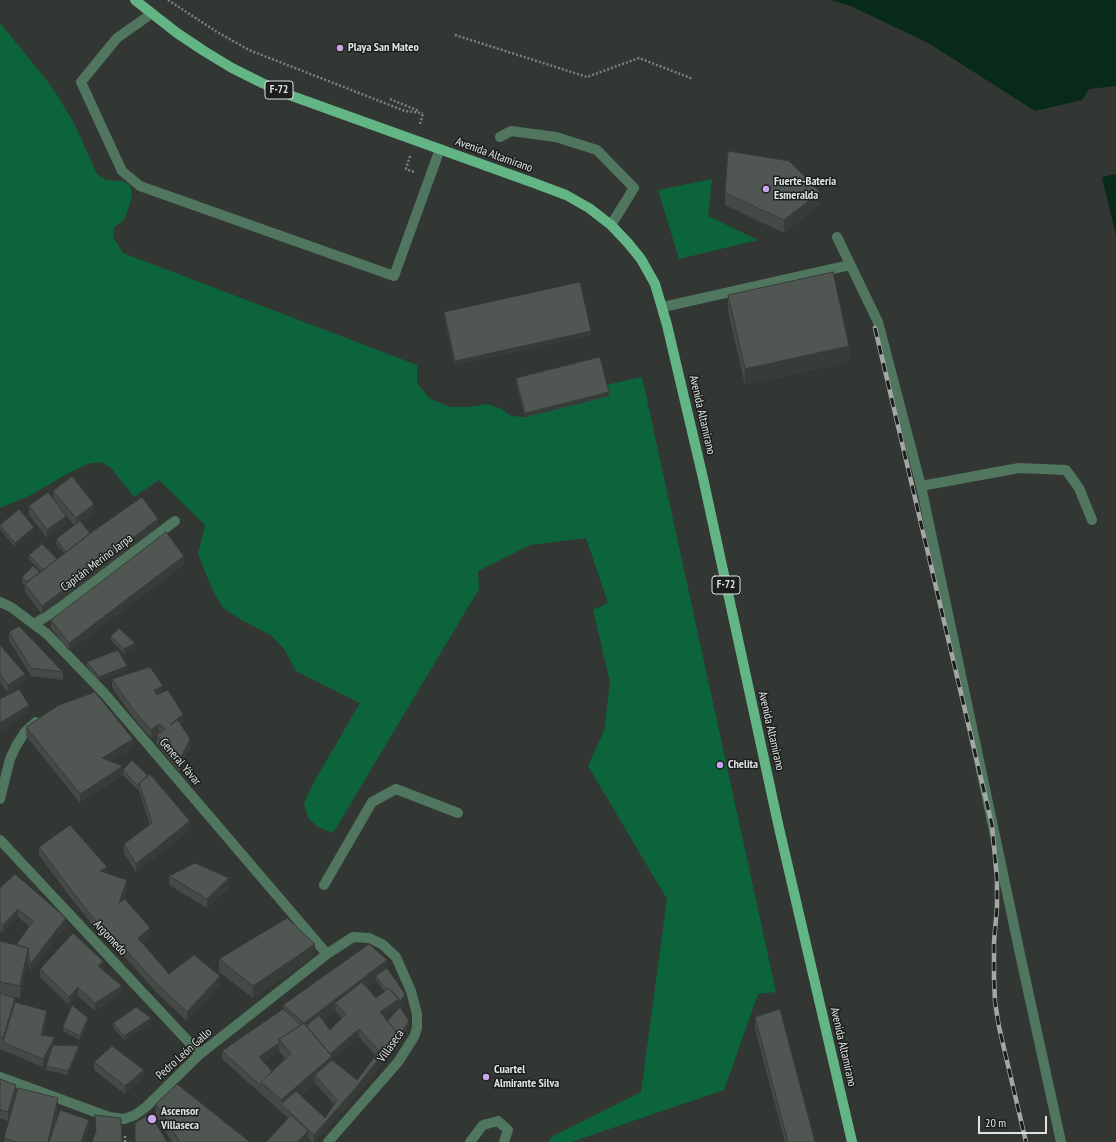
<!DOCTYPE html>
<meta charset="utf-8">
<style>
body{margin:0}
#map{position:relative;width:1116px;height:1142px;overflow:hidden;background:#323733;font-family:"PT Sans Narrow",sans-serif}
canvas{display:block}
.scale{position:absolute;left:978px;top:1116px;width:69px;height:18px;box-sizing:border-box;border:2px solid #e0e4e1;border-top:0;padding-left:5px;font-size:12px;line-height:14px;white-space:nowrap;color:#e0e4e1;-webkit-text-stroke:3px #1b1e1c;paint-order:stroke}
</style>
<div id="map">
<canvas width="1116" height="1142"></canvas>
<div class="scale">20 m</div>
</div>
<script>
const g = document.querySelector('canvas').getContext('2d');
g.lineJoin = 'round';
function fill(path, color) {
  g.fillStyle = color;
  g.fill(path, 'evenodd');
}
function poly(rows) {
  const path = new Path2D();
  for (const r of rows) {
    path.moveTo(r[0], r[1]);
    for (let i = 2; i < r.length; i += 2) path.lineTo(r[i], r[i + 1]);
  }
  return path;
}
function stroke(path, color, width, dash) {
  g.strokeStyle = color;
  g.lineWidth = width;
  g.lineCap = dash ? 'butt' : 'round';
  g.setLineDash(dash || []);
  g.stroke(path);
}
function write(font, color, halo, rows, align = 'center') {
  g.font = font + ' "PT Sans Narrow",sans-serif';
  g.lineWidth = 3;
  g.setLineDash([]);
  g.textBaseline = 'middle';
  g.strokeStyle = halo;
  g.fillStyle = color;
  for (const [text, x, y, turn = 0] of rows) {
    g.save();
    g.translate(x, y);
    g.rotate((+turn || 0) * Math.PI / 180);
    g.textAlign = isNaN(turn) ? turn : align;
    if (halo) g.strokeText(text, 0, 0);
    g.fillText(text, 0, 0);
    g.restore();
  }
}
fill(poly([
 [0,22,4,28,45,78,57,95,75,125,97,174,106,180,123,181,130,185,132,196,125,219,114,227,113,237,123,253,417,365,417,383,429,398,450,407,469,407,486,404,500,408,511,416,525,417,609,396,606,385,642,377,776,992,758,994,724,1090,571,1142,548,1142,553,1136,641,1092,667,899,588,766,604,731,610,682,593,610,608,603,586,538,530,545,478,571,479,589,333,833,318,827,308,818,304,803,314,782,360,703,296,671,284,649,272,636,240,619,223,608,213,591,198,554,205,525,159,480,134,497,111,468,101,462,87,464,65,475,31,495,0,508],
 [712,179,708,216,758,240,679,259,658,190]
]), '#0c643c');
fill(poly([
 [831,0,1116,0,1116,86,1089,89,1082,100,1035,111,930,44,853,7],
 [1116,174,1116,236,1102,177]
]), '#082a18');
stroke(poly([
 [168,0,217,32,249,50,405,111,423,113],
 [455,35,587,77,639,58,693,79],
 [390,99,419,111],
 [420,124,423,113],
 [410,156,406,169,414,172],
 [125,1136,125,1142]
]), '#7d817e', 2.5, [2, 2]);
stroke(poly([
 [151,14,117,38,81,82,122,171,140,186,394,276,440,149],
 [500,137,511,131,556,137,597,150,634,188,611,225],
 [837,237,878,322,921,486,1020,954,1061,1142],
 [663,307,850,265],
 [921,486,1019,468,1066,470,1079,488,1092,520],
 [324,885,372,802,396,789,458,813]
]), '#50765f', 10);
stroke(poly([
 [0,602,11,607,47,634,104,693,327,954],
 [34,624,58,609,175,521],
 [0,799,10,759,16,746,25,732,36,722],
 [0,840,200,1054],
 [0,1077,109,1117,124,1119,135,1115,146,1107,200,1054,327,954,353,937,369,938,382,944,396,957,411,991,417,1014,417,1028,414,1037,398,1062,328,1142],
 [470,1142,483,1125,498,1121,508,1130,504,1142]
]), '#50765f', 10);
stroke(poly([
 [135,0,177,33,204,51,232,68,262,83,292,96,534,183,566,195,589,208,611,225,628,243,641,259,655,284,667,325,703,478,779,828,852,1142]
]), '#63b585', 10);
const rail = poly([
 [875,328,992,825,997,879,997,907,994,942,994,977,995,1002,999,1027,1026,1142]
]);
stroke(rail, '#a3a8a4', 4.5);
stroke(rail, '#1b1e1c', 3, [9]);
fill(poly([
 [725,193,820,204,784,233,725,205],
 [728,295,849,362,745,385,728,311],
 [444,312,591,335,455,365,444,316],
 [516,378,609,396,525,417,516,383],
 [53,491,94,512,81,522,90,533,158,527,42,614,25,592,25,585,22,582,22,577,41,572,29,559,29,555,57,559,64,553,56,544,56,539,74,525,55,502,66,524,47,538,29,515,29,506,53,499],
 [0,525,34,531,15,547,0,529],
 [184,565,69,651,51,628,51,620],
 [9,632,63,672,63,680,31,676,9,640],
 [111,636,135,647,124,654,111,640],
 [0,645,25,682,8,693,0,682],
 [87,662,127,670,99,681,87,667],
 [112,679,163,693,183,722,180,724,190,748,179,771,157,744,157,735,160,733,159,733,151,738,132,716,112,687],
 [26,727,133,748,110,761,123,770,132,760,190,830,136,872,124,853,124,844,150,825,139,791,123,775,80,803,26,736],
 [39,847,107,873,127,889,123,901,150,936,142,943,169,974,220,985,187,1021,156,992,124,956,96,929,71,898,39,855],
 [169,876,229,887,207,908,169,885],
 [0,888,66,926,30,972,28,960,20,998,10,996,15,1002,47,1019,43,1035,55,1045,79,1050,68,1075,46,1070,46,1066,50,1054,43,1067,0,1049,0,941,17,945,17,944,29,926,18,917,3,933,0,930],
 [315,956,253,998,219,972,219,959],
 [387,968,405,998,399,1007,384,1018,387,1021,409,1025,398,1042,359,1093,315,1142,312,1142,308,1138,308,1142,288,1118,222,1059,222,1051,283,1009,283,1005],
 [376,981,385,992,376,998,367,988],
 [336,1012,342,1018,330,1030,323,1021],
 [359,1037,376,1056,357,1080,332,1060],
 [279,1051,285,1059,272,1071,264,1062],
 [315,1083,334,1104,325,1118,301,1096],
 [40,969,103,970,122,994,95,1011,78,996,69,1005,40,977],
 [755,1017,815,1142,785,1142,755,1029],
 [88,1022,80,1040,63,1031,63,1027],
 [113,1023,151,1023,124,1040,113,1027],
 [94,1062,144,1078,125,1094,94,1070],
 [0,1079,16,1094,8,1121,0,1118],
 [156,1104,250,1142,172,1142,156,1117],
 [58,1107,54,1128,89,1128,84,1142,4,1142,4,1138]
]), '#454a47');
fill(poly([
 [820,192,820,204,784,233,784,220],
 [591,331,591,335,455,365,455,361],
 [849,346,849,362,745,385,745,369],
 [609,392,609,396,525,417,525,413],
 [94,504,94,512,76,527,76,518],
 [66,516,66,524,47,538,47,530],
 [158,519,158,527,42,614,42,606],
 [34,527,34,531,15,547,15,543],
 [184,556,184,565,69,651,69,643],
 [135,643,135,647,124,654,124,649],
 [127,666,127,670,99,681,99,677],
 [25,674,25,682,8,693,8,685],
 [163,686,163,694,154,698,154,690],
 [29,705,29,713,0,732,0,723],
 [183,714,183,722,170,734,170,725],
 [159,724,159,733,151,738,151,730],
 [133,739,133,748,102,766,102,758],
 [190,739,190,748,179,771,179,762],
 [123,766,123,775,80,803,80,794],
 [190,821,190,830,136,872,136,864],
 [107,867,107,875,100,871],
 [229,878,229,887,207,908,207,899],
 [127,880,127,889,119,912,119,903],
 [18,909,18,917,3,933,3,925],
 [66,918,66,926,30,972,30,964],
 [150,928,150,936,138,946,138,938],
 [315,944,315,956,253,998,253,986],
 [28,948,28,960,20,998,20,986],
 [387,960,387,973,375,976,376,981,340,1008,335,1003,336,1012,308,1032,304,1023],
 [103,961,103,970,98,975,98,966],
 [220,976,220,985,187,1021,187,1012],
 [122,986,122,994,95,1011,95,1003],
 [78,987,78,996,69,1005,69,997],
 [405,994,405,998,399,1007,380,1021,380,1012],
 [15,998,15,1010,3,1042,3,1050,3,1038],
 [47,1011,47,1019,41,1043,41,1035],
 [88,1018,88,1022,80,1040,80,1036],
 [151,1018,151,1023,124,1040,124,1036],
 [409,1021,409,1025,398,1042,359,1093,315,1142,314,1142,314,1135],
 [359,1029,359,1037,315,1075,315,1083,286,1108,281,1104,281,1112,281,1100,328,1055],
 [55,1037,55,1045,43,1067,43,1059],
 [279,1043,279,1051,259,1066,259,1057],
 [79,1046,79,1050,68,1075,68,1071],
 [144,1070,144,1078,125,1094,125,1086],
 [16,1085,16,1094,8,1121,8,1112],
 [58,1098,58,1107,50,1142,48,1142],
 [89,1120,89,1128,84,1142,81,1142],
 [308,1131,308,1142,297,1142]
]), '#383c39');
const building = poly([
 [728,151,789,161,820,192,784,220,725,193,728,151],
 [833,272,849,346,745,369,728,295,833,272],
 [580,282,591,331,455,361,444,312,580,282],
 [600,357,609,392,525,413,516,378,600,357],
 [72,476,94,504,76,518,53,491,72,476],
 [48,492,66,516,47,530,29,506,48,492],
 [142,497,158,519,42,606,25,584,92,532,142,497],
 [19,509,34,527,15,543,0,525,19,509],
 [80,521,90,533,66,552,56,539,80,521],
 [166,532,184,556,69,643,51,620,166,532],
 [42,544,57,559,43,570,29,555,42,544],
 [33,566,40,572,27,582,22,577,33,566],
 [19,626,63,672,31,668,9,632,19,626],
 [119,628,135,643,124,649,111,636,119,628],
 [0,645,25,674,8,685,0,674,0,645],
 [118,650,127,666,99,677,87,662,118,650],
 [150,667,163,686,154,690,157,695,168,690,183,714,170,725,178,720,190,739,179,762,157,735,165,729,159,724,151,730,132,708,112,679,150,667],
 [19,689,29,705,0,723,0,699,19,689],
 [95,692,133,739,102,758,123,766,80,794,26,727,59,705,95,692],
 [132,760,148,776,139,783,139,787,123,770,132,760],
 [150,774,190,821,136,864,124,844,152,823,139,783,150,774],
 [70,825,107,867,100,871,127,880,119,903,125,899,150,928,138,938,169,974,194,955,220,976,187,1012,156,983,124,948,96,921,71,890,39,847,70,825],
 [195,863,229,878,207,899,169,876,195,863],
 [15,874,66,918,30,964,28,948,20,946,17,944,33,921,18,909,3,925,0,922,0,888,15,874],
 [287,918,315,944,253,986,219,959,287,918],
 [73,933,103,961,98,966,122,986,95,1003,78,987,69,997,40,969,73,933],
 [0,941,28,948,20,986,0,982,0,941],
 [369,944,387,960,304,1023,283,1005,369,944],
 [387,968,405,994,399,1003,399,999,389,988,387,990,375,976,387,968],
 [362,982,376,998,389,988,399,999,380,1012,398,1034,359,1084,314,1135,281,1104,296,1091,325,1118,337,1100,315,1075,332,1060,357,1080,379,1051,359,1029,330,1054,306,1026,319,1015,330,1030,346,1014,335,1003,362,982],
 [0,993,15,998,3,1038,0,1037,0,993],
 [15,1002,47,1011,41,1035,55,1037,43,1059,3,1042,15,1002],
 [72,1005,88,1018,80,1036,63,1027,72,1005],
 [136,1007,151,1018,124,1036,113,1023,136,1007],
 [400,1007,409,1021,398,1038,398,1034,387,1021,400,1007],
 [283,1009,301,1025,279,1039,279,1043,259,1057,272,1071,261,1082,261,1086,222,1051,283,1009],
 [780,1009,815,1142,788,1142,755,1017,780,1009],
 [304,1023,332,1056,281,1100,261,1082,291,1054,279,1039,304,1023],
 [53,1045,79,1046,68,1071,46,1066,53,1045],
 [112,1046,144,1070,125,1086,94,1062,112,1046],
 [0,1079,16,1085,8,1112,0,1110,0,1079],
 [177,1084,250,1142,180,1142,156,1104,177,1084],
 [18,1088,58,1098,48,1142,17,1142,4,1138,18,1088],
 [60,1110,89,1120,81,1142,49,1142,60,1110],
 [150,1114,167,1142,135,1142,135,1123,150,1114],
 [95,1115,121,1118,122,1142,92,1142,96,1131,95,1115],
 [291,1115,308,1131,297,1142,266,1142,291,1115]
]);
fill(building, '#505652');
stroke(building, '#383c39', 1);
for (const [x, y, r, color] of [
 [340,48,4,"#c9a5ee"],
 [766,189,4,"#c9a5ee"],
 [720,765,4,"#c9a5ee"],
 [486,1077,4,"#c9a5ee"],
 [152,1119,5,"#c9a5ee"]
]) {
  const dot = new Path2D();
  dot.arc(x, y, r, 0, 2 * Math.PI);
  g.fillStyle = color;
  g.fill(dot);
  stroke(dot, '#1b1e1c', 1.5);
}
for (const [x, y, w] of [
 [279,90,28],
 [726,585,28]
]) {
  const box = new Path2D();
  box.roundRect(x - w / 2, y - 9, w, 18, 3);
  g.fillStyle = '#1b1e1c';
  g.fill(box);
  stroke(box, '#e0e4e1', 1);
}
write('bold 11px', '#e0e4e1', null, [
 ["F-72",279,90],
 ["F-72",726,585]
]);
write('bold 12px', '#e0e4e1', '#1b1e1c', [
 ["Playa San Mateo",348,48],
 ["Fuerte-Batería",774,182],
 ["Esmeralda",774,196],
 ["Chelita",728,765],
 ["Cuartel",494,1070],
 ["Almirante Silva",494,1084],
 ["Ascensor",161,1112],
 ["Villaseca",161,1126]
], 'left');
write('12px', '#e0e4e1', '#1b1e1c', [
 ["Avenida Altamirano",494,155,20],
 ["Avenida Altamirano",702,415,77],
 ["Capitán Merino Jarpa",97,563,-37],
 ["Avenida Altamirano",771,731,77],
 ["General Yávar",180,762,50],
 ["Argomedo",110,938,47],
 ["Villaseca",391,1046,-55],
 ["Avenida Altamirano",843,1047,77],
 ["Pedro León Gallo",184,1054,-42]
]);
</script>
